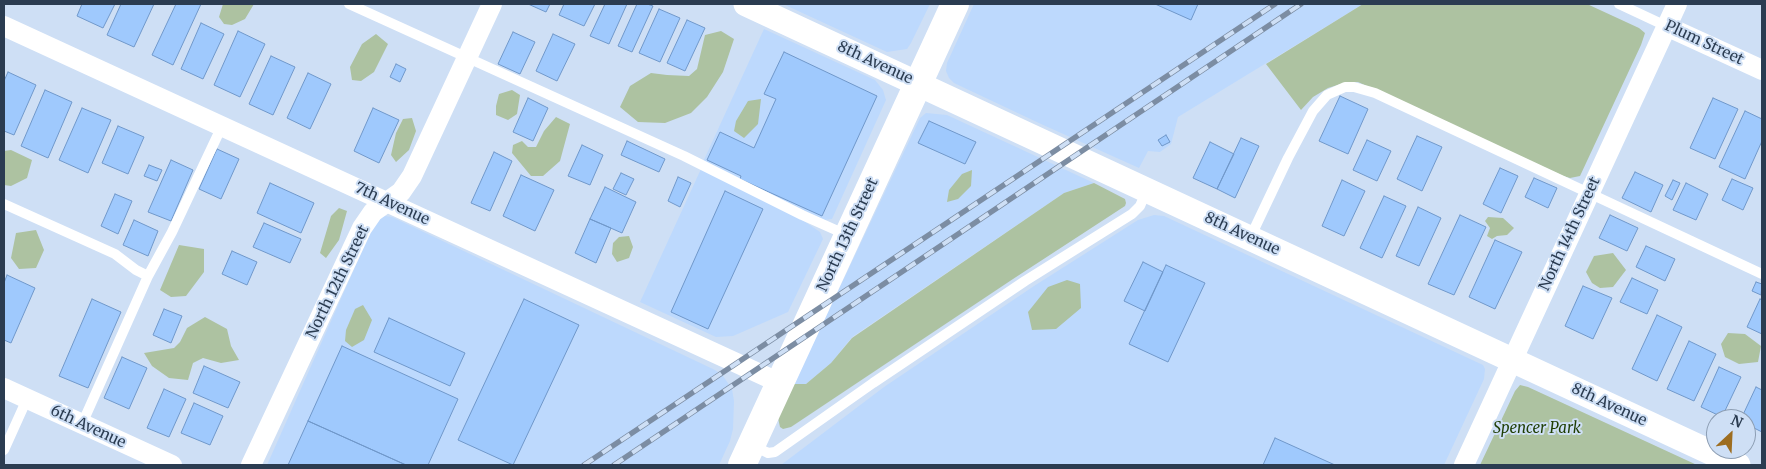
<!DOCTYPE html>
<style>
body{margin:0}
#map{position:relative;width:1766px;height:469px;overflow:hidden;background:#cedff5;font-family:Merriweather,serif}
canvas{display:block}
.frame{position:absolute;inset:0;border:5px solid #2b3c51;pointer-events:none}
.north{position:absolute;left:1706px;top:409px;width:50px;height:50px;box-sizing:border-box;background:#cedff5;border:1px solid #8d9eb3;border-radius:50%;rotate:25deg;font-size:14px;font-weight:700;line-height:20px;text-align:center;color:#2b3c51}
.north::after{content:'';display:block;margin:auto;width:18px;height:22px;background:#9d6d20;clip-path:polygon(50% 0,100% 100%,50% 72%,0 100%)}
</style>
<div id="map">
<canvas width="1766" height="469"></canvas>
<div class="frame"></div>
<div class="north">N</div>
</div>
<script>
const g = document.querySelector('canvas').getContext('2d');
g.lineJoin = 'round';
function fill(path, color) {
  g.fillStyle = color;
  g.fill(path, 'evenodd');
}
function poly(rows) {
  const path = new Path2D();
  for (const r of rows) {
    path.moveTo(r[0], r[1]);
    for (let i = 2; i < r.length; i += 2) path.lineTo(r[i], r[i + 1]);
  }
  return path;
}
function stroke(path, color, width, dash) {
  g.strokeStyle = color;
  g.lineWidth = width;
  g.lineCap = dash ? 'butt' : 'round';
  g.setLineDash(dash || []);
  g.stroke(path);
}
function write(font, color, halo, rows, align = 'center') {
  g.font = font + ' Merriweather,serif';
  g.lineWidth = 4;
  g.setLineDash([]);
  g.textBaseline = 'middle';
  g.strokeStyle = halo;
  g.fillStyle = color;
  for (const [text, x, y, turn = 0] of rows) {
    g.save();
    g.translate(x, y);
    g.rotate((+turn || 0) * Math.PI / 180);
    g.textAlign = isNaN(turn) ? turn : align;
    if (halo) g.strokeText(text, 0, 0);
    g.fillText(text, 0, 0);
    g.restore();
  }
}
fill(poly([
 [783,4,930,4,911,43,907,49,887,52],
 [974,4,1363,4,1178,117,1171,144,1160,152,1148,151,1139,168,1041,124,954,83,949,78,946,71,947,63],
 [764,29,875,80,883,90,886,100,832,219,824,220,703,162],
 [926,113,947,115,1094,183,1064,193,852,337,831,363,806,384,794,384,920,118],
 [701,169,798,217,820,232,823,239,788,312,733,336,716,337,640,302],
 [1154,215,1164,216,1483,365,1485,369,1484,379,1444,465,781,465,884,387,1034,286,1138,220],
 [385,216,392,217,715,370,723,376,732,389,734,401,733,429,730,441,719,465,267,465,372,229,379,218]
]), '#bdd9fd');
fill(poly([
 [223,4,254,4,245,19,232,25,224,24,219,17],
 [1363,4,1587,4,1639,28,1645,33,1641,45,1580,176,1570,178,1563,176,1358,82,1344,83,1328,88,1313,97,1301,110,1266,64],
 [721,31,734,39,723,72,707,97,691,113,665,123,638,122,620,107,630,86,651,73,667,75,689,76,697,69,705,35],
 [376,34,388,44,374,72,361,81,352,80,350,67,362,44],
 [512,90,520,95,517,114,508,120,496,115,496,106,499,94],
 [761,99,758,124,744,138,734,131,736,121,748,101],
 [556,117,570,124,560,161,543,176,531,176,512,153,513,145,522,141,528,147,536,147,544,131],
 [412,118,416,131,409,150,396,162,391,155,396,133,403,119],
 [11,150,32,160,27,178,11,186,4,185,4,151],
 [972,170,971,186,958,199,947,202,949,190,962,174],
 [1094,183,1125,199,1126,203,1125,206,1013,279,791,427,783,429,780,427,778,418,794,384,806,384,831,363,852,338,1064,193],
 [339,208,347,211,339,240,326,258,320,253,331,216],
 [1488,217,1503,218,1514,228,1507,235,1497,236,1492,239,1487,236,1490,228,1485,221],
 [36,230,44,250,36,268,19,269,11,258,16,233],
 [629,236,633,247,629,258,617,262,612,254,613,243,619,237],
 [179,245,204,249,204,272,186,296,171,297,160,290],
 [1613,253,1626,270,1613,287,1600,288,1592,283,1586,272,1594,256],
 [1067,280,1080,284,1081,308,1056,329,1032,330,1028,312,1048,287],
 [363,305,372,320,364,340,352,347,345,341,346,330,355,309],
 [205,317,227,329,231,346,239,360,221,363,203,358,193,363,188,380,169,378,152,366,144,353,174,348,180,342,187,328],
 [1728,333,1745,334,1761,346,1758,362,1739,364,1725,357,1721,344],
 [1520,385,1528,387,1697,465,1480,465,1515,391]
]), '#adc2a1');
const building = poly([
 [82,4,115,4,103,28,77,16,82,4],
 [121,4,154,4,134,47,107,35,121,4],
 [176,4,201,4,173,65,152,55,176,4],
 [528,4,550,4,546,12,528,4],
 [564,4,595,4,584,26,559,15,564,4],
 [605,4,627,4,609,44,590,36,605,4],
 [637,4,647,4,653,6,632,52,618,46,637,4],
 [1155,4,1198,4,1191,20,1155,4],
 [659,9,680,18,660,62,639,53,659,9],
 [687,20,705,28,685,71,667,63,687,20],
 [201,23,224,34,203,79,181,69,201,23],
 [238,31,265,44,240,97,214,85,238,31],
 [513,32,535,42,520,74,498,64,513,32],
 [553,34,575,44,557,81,536,71,553,34],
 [784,52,877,96,822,216,740,179,741,176,707,160,720,132,754,148,776,99,764,94,784,52],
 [271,56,295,67,273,115,249,104,271,56],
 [396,64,406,69,400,82,390,77,396,64],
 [8,72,36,85,14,135,4,131,4,81,8,72],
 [308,73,331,84,310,129,287,118,308,73],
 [45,90,72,102,48,158,21,146,45,90],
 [1340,96,1368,109,1348,154,1319,141,1340,96],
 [528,98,548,108,533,141,513,132,528,98],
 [1713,98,1738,109,1715,159,1690,148,1713,98],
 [82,108,111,120,88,173,59,160,82,108],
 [373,108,399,120,379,163,354,151,373,108],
 [1745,111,1762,119,1762,141,1745,179,1719,167,1745,111],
 [929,121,976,142,965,164,918,143,929,121],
 [118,126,144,137,128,174,102,163,118,126],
 [1166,135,1170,142,1162,146,1158,140,1166,135],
 [1417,136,1442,147,1422,191,1397,179,1417,136],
 [1241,138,1259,146,1235,198,1217,189,1241,138],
 [1367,140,1391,151,1377,181,1353,170,1367,140],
 [627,141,665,159,659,172,621,155,627,141],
 [1210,142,1234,154,1217,189,1193,178,1210,142],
 [582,145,603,155,590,185,568,176,582,145],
 [217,149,239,159,221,199,199,189,217,149],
 [494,152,512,161,490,211,471,203,494,152],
 [171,160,193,170,171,221,148,212,171,160],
 [149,165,162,170,157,181,144,176,149,165],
 [1500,168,1518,176,1501,213,1483,204,1500,168],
 [1635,172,1663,185,1651,212,1622,198,1635,172],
 [621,173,634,179,626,195,613,189,621,173],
 [521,175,554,190,535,231,503,216,521,175],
 [678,177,691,183,680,207,668,201,678,177],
 [1534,178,1557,188,1548,208,1525,197,1534,178],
 [1732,179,1753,188,1743,210,1722,200,1732,179],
 [1342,180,1365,191,1344,236,1322,226,1342,180],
 [1673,180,1680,183,1672,200,1665,196,1673,180],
 [270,183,314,203,301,233,257,213,270,183],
 [1686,183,1708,194,1696,220,1673,210,1686,183],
 [605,187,636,202,622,233,590,219,605,187],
 [725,191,763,209,708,329,671,312,725,191],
 [115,194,132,201,118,234,101,226,115,194],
 [1384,196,1406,206,1382,258,1360,248,1384,196],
 [1418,207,1441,218,1419,266,1396,256,1418,207],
 [1460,215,1486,227,1454,295,1428,284,1460,215],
 [1610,215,1638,228,1627,251,1599,238,1610,215],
 [590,219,611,228,596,263,575,253,590,219],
 [134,220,158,231,148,256,123,245,134,220],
 [264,223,301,239,290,263,253,247,264,223],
 [1495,240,1522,252,1495,309,1469,297,1495,240],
 [1646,246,1675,259,1665,281,1636,267,1646,246],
 [232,251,257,262,247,285,222,274,232,251],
 [1143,262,1163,272,1145,311,1124,301,1143,262],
 [1166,265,1205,283,1168,362,1129,344,1166,265],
 [7,275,35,288,11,343,4,340,4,283,7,275],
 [1632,278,1658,290,1647,314,1620,302,1632,278],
 [1756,282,1762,284,1761,295,1752,291,1756,282],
 [1583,286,1612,298,1593,339,1565,326,1583,286],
 [92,299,121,312,88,388,59,376,92,299],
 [524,299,579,325,513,465,458,440,524,299],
 [1760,299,1762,300,1762,334,1747,327,1760,299],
 [164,309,182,316,171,343,153,335,164,309],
 [1657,315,1682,327,1657,381,1632,369,1657,315],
 [389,318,465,353,450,386,374,352,389,318],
 [1689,341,1716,354,1694,401,1667,389,1689,341],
 [342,346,458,399,428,465,406,465,308,421,342,346],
 [122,357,147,368,129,409,104,398,122,357],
 [204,366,240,382,228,408,193,393,204,366],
 [1719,367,1741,377,1722,417,1701,407,1719,367],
 [1756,387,1762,390,1762,432,1746,424,1746,419,1741,419,1756,387],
 [164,389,186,399,169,437,147,428,164,389],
 [194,403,223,416,210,445,181,433,194,403],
 [308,421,406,465,288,465,308,421],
 [1275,438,1335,465,1263,465,1275,438]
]);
fill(building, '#9fc9fd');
stroke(building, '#7098ca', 1);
stroke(poly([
 [349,4,684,156,802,215,847,235],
 [1619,4,1666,26],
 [4,204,115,254,136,270,148,276,82,424],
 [1250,238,1288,158,1313,111,1327,95,1345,87,1354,87,1375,93,1762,274],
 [148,276,172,232,222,126],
 [752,445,768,453,775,452,873,383,1025,281,1132,214,1140,206,1147,190],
 [4,450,27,399]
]), '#fff', 10);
stroke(poly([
 [4,26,780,383],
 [1666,26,1762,70],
 [4,388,172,465],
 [251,465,362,228,373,212,401,192,412,176,492,4],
 [1464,465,1677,4]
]), '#fff', 20);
stroke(poly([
 [746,4,1738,465]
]), '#fff', 25);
stroke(poly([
 [742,465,955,4]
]), '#fff', 28);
const rail = poly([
 [584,465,1275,4],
 [614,465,1301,4]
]);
stroke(rail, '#7c8da3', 5.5);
stroke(rail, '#cedff5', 4, [11]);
write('15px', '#2b3c51', '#cedff5', [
 ["Plum Street",1704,43,25],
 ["8th Avenue",875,63,25],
 ["7th Avenue",392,204,25],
 ["8th Avenue",1242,234,25],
 ["North 14th Street",1570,234,-65],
 ["North 13th Street",848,235,-65],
 ["North 12th Street",338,282,-64],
 ["8th Avenue",1609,405,25],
 ["6th Avenue",88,427,25]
]);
write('italic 15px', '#1f3e04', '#cedff5', [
 ["Spencer Park",1537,429]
]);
</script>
